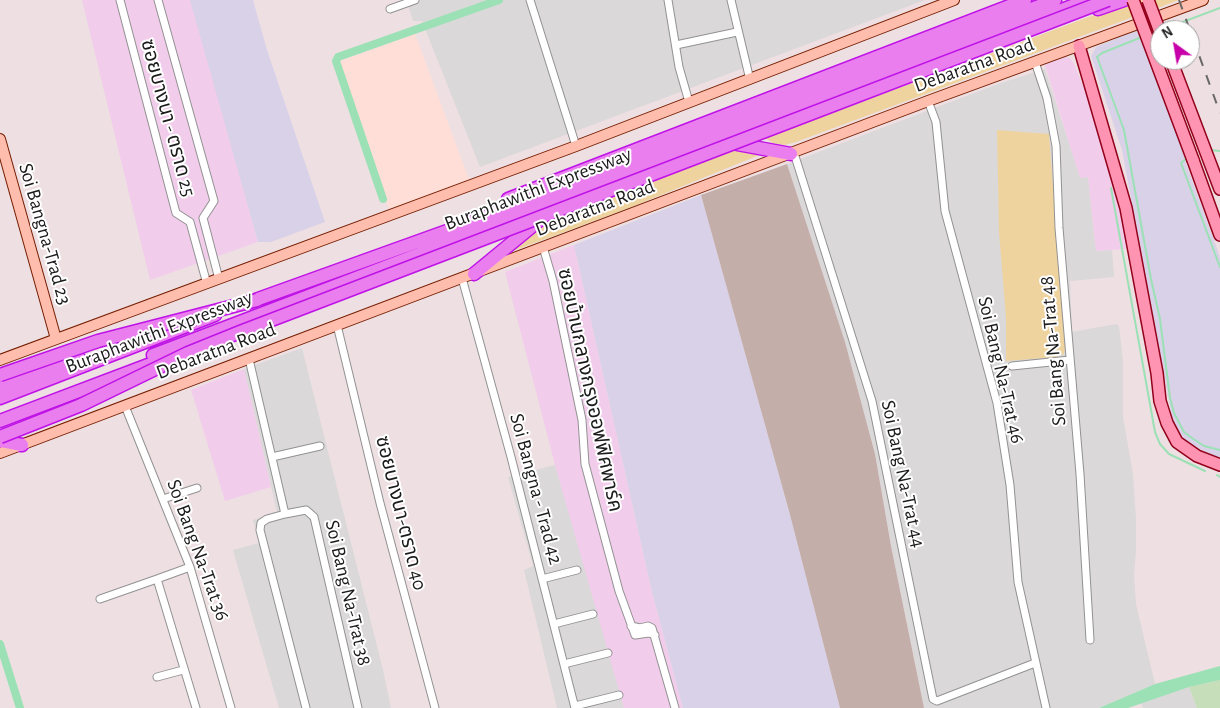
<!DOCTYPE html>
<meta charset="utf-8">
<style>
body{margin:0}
#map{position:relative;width:1220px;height:708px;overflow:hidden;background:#eedfe2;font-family:"Alegreya Sans",sans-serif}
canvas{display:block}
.north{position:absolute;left:1150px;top:20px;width:50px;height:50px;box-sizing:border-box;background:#fff;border:1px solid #a4a4a4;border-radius:50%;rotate:328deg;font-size:14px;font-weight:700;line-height:20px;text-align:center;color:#1b1b1b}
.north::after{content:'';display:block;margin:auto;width:18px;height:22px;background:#c700a9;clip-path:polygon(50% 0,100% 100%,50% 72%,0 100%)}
</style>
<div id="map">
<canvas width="1220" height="708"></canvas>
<div class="north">N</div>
</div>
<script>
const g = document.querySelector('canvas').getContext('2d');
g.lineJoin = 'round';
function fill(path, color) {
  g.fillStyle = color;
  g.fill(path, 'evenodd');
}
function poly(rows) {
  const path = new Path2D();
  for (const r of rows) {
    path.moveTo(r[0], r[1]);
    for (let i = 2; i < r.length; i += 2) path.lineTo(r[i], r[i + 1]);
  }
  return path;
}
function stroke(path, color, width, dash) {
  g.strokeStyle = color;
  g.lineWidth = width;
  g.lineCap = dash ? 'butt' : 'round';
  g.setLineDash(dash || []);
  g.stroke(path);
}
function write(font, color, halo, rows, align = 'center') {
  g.font = font + ' "Alegreya Sans","Noto Sans Thai",sans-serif';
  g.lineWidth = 4;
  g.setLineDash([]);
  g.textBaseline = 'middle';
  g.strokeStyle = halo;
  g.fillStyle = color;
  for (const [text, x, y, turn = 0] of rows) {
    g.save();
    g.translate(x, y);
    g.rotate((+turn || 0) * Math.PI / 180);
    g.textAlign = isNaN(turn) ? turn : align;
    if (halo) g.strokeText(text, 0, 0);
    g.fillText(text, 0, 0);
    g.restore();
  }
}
fill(poly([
 [409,0,925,0,480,167,422,21,413,21,407,1],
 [1045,69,1080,177,1088,177,1096,251,1112,250,1114,277,1070,281,1072,332,1116,324,1119,326,1123,361,1123,417,1133,474,1136,518,1136,551,1134,575,1136,604,1155,684,1099,708,924,708,891,546,875,454,845,342,787,164,998,84],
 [302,348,383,670,391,708,279,708,233,550,259,543,253,520,277,512,244,369],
 [555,465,582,556,624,708,557,708,524,570,533,566,508,477],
 [1189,687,1197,708,1143,708,1141,703]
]), '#dad8d9');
fill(poly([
 [82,0,191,0,258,242,150,280],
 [1065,56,1070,58,1074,64,1091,105,1125,226,1126,249,1096,251,1088,177,1080,178,1044,62],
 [574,245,652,592,683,708,624,708,555,465,505,272],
 [244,369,271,487,225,501,191,390]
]), '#f2cceb');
fill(poly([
 [190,0,253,0,267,50,325,222,271,242,258,242],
 [1149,25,1195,153,1184,158,1220,257,1220,457,1215,457,1188,443,1177,430,1172,417,1122,150,1091,56,1096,47],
 [701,195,789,511,840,708,683,708,652,592,574,245]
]), '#d8d1e8');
fill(poly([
 [415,34,470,182,389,209,338,62]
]), '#ffded8');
fill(poly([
 [787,164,845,342,875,454,891,546,924,708,840,708,789,511,701,195]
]), '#c3aeaa');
fill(poly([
 [1134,0,1179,0,796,142,784,145,773,143,765,138],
 [997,130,1049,134,1065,348,1064,354,1056,357,1006,361,1006,318,999,232],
 [741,147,762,154,629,208,502,255,537,225]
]), '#efd39f');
fill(poly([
 [1220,680,1220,708,1197,708,1189,687]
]), '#c6deba');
fill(poly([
 [1220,666,1220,680,1189,687,1128,708,1099,708,1155,684]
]), '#9be1b5');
stroke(poly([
 [1164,29,1220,8],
 [1142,37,1102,53,1097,57,1124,130,1151,279,1160,319,1170,398,1174,413,1184,432,1192,438,1204,446,1220,450],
 [1210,150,1220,151],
 [1187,158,1181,163,1220,267],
 [1111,188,1155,432,1160,444,1169,454,1205,471],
 [1217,475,1220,477]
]), '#9be1b5', 2);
stroke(poly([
 [383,199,336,61,338,57,499,0],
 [0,644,20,708]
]), '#9be1b5', 8);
const street = poly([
 [120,0,176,213,190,222,207,284],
 [158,0,214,201,203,218,219,279],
 [530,0,576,146],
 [668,0,679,67,689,102],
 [731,0,750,80],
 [390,9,415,0],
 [676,45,737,32],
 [1035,62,1047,98,1056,146,1059,228,1080,474,1090,640],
 [928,101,936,122,945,211,997,403,1010,485,1018,582,1046,708],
 [794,153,872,401,933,699,937,701,1035,663],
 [543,247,553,281,582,420,585,464,619,591,635,635,649,633,655,635],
 [462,278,511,457,575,708],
 [337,325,380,503,435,708],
 [249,359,285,514,306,510,314,517,358,708],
 [1012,366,1070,360],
 [125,406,190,567,231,708],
 [272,457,320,446],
 [163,499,197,488],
 [285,514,267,519,261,523,260,530,306,708],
 [190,567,157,579,196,708],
 [542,579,577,570],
 [100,599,157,579],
 [554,624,593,614],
 [631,626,640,628,648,626,652,628,675,708],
 [564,664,608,653],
 [157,677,183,670],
 [575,706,619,695]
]);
const secondary = poly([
 [0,139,56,339],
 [0,360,576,146,954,0],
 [0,453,928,101,1203,0]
]);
const primary = poly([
 [1079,46,1126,208,1157,373,1160,401,1167,423,1177,442,1197,456,1220,465],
 [1171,60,1220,189],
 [1193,160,1220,235]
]);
const highway = poly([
 [1098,9,1124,0],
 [737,144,791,154],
 [508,199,1025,0],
 [474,274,542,218],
 [247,303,475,221,1055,0],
 [153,355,1088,0],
 [0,388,79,358],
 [0,398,215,315],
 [0,421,169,357],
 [0,441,22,445]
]);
stroke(street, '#929292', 9);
stroke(secondary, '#751e00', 12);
stroke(primary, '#93001b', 14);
stroke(highway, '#be12e7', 15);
stroke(street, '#fff', 7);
stroke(secondary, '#ffbdad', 10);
stroke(primary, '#ff94b2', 11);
stroke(highway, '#eb7eef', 12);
stroke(poly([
 [1179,0,1220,113]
]), '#696969', 2, [10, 10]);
const primaryBridge = poly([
 [1133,0,1193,160],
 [1148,0,1160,32]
]);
const highwayBridge = poly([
 [0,375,98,341,257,300],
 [0,437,81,405,188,353,240,332,1108,0]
]);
stroke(primaryBridge, '#93001b', 14, []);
stroke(highwayBridge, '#be12e7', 15, []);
stroke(primaryBridge, '#ff94b2', 11);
stroke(highwayBridge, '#eb7eef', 12);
write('20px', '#1b1b1b', '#fff', [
 ["Debaratna Road",974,65,-20],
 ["ซอยบางนา - ตราด 25",168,118,75],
 ["Buraphawithi Expressway",538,189,-21],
 ["Debaratna Road",595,208,-21],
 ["Soi Bangna-Trad 23",45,234,74],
 ["Buraphawithi Expressway",159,332,-21],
 ["Debaratna Road",216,351,-21],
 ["Soi Bang Na-Trat 48",1053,351,-95],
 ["Soi Bang Na-Trat 46",1001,370,77],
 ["ซอยบ้านกลางกรุงออฟฟิศพาร์ค",590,390,78],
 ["Soi Bang Na-Trat 44",903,474,78],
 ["Soi Bangna - Trad 42",536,489,75],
 ["ซอยบางนา-ตราด 40",401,513,76],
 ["Soi Bang Na-Trat 36",198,550,70],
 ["Soi Bang Na-Trat 38",348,593,77]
]);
</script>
